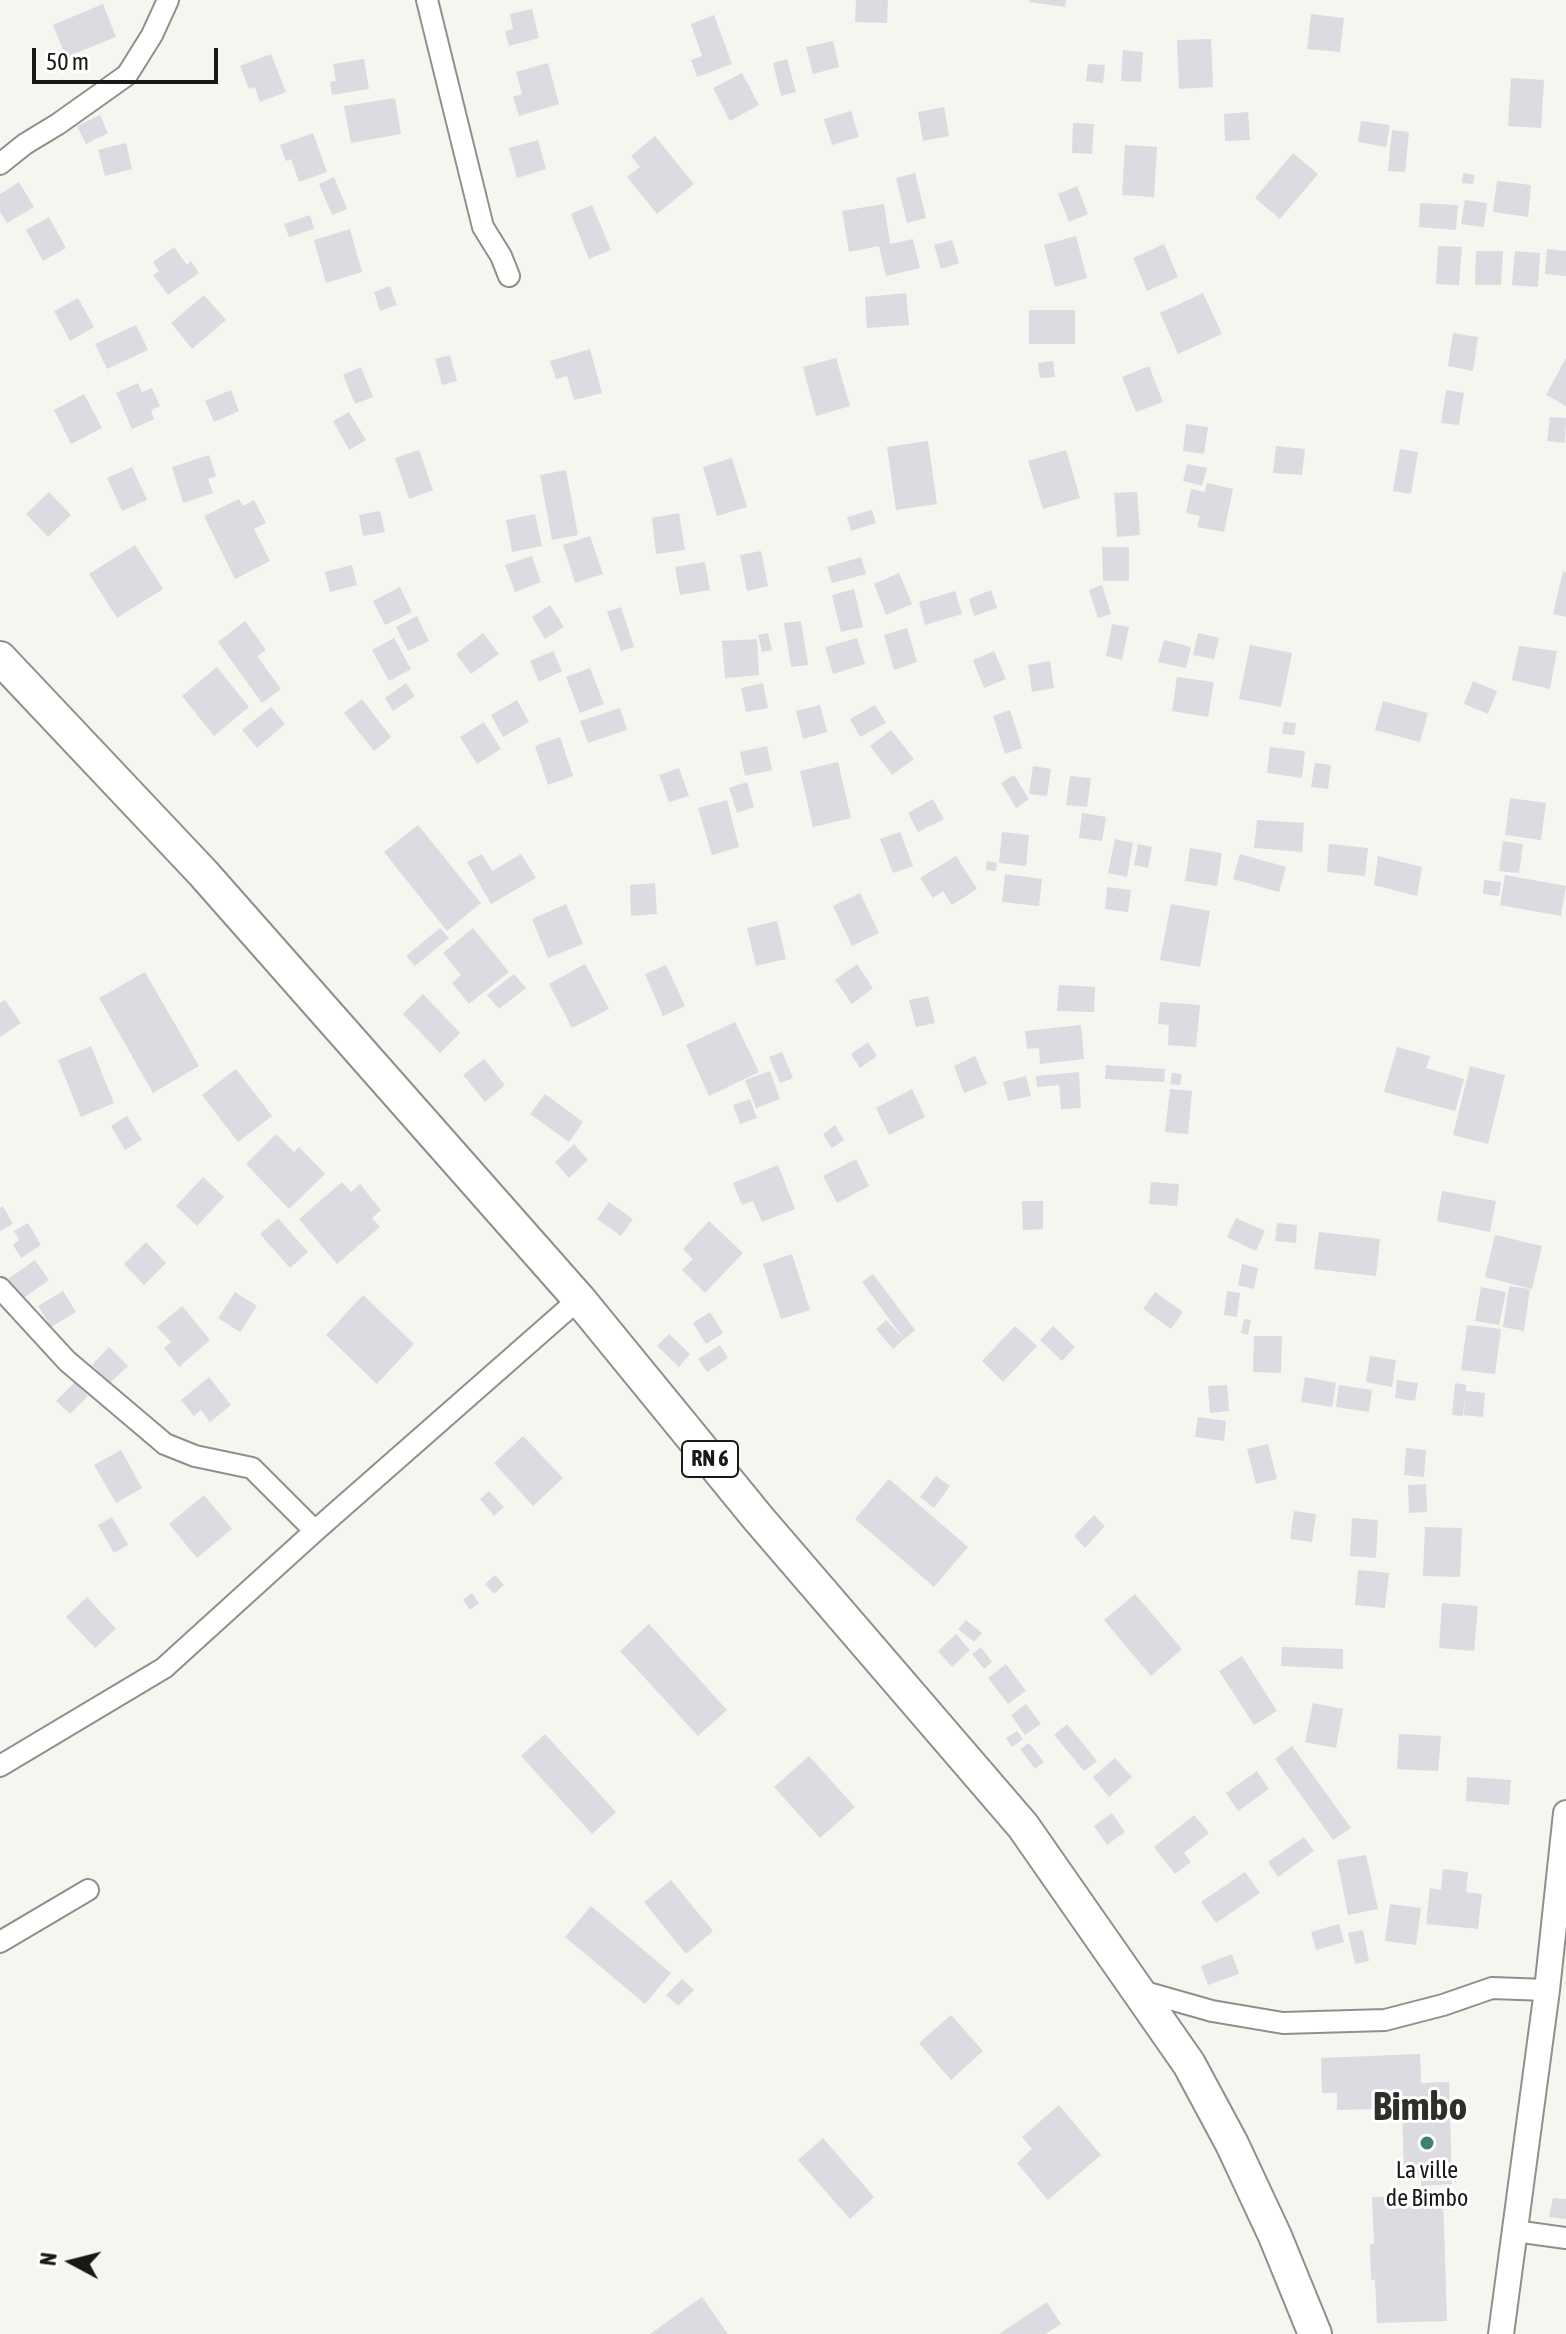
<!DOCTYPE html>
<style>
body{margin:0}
#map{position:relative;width:1566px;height:2334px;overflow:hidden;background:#f7f5ef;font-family:"Asap Condensed",sans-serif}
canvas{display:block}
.north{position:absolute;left:32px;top:2222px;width:80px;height:80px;-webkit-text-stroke:6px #fff;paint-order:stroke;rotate:277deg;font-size:22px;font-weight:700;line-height:32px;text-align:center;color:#191816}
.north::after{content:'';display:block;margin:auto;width:28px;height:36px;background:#191816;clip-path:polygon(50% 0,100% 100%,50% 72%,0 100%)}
.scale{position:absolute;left:32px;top:48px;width:186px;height:36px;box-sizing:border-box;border:4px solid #191816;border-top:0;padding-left:10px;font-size:24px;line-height:28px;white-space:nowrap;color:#191816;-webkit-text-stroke:6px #fff;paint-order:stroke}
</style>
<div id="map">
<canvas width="1566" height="2334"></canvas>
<div class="north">N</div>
<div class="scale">50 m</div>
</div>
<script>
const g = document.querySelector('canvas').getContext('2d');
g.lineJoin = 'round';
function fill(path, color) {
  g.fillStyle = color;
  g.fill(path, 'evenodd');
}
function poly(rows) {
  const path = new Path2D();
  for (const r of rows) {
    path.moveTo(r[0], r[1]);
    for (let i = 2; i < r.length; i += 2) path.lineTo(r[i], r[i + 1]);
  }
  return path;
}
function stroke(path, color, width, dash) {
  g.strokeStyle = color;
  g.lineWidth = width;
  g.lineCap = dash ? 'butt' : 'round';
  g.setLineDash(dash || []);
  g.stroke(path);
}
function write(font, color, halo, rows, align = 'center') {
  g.font = font + ' "Asap Condensed",sans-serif';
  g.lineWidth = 6;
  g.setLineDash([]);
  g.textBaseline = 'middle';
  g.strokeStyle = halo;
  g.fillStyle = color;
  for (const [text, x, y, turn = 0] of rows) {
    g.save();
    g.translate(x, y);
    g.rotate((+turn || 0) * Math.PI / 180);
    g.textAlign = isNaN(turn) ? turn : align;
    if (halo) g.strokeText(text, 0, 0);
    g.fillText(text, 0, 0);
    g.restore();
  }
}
fill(poly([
 [856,0,888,0,887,23,855,22],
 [1029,0,1066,0,1065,7,1029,2],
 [103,4,116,37,66,57,53,25],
 [532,9,539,38,509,46,505,31,513,29,510,14],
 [1311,14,1344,18,1340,52,1307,49],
 [714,15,732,64,697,77,691,60,702,56,691,24],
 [1211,39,1213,87,1179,89,1177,40],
 [833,41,839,67,813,74,806,47],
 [1123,50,1143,52,1141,82,1121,81],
 [271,54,286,92,260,102,255,87,249,89,240,66],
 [364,59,369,89,332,95,330,82,336,81,333,64],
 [787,59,796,92,781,96,773,63],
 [548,63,559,104,519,116,513,97,522,94,516,72],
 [1088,64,1105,65,1103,83,1086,81],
 [742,73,759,105,730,121,713,88],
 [1511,78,1544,80,1541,128,1508,126],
 [395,98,401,134,351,143,344,106],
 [944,107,949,136,923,141,918,112],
 [851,111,859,137,832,145,824,119],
 [1248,112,1250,140,1225,141,1224,114],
 [100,115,108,133,86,144,77,126],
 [1361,121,1390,125,1386,147,1358,142],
 [1073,123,1094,124,1092,154,1072,153],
 [1392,130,1409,132,1405,172,1388,171],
 [313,133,327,172,299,182,291,159,286,161,280,145],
 [655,136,694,184,657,214,627,177,640,167,631,156],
 [538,140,546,169,517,178,509,148],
 [126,143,132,169,105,176,98,150],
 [1125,145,1157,147,1154,197,1122,195],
 [1293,153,1318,174,1280,219,1255,198],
 [915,173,926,218,907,223,896,178],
 [1463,173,1475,175,1473,184,1462,183],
 [334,177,347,209,332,215,319,184],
 [1497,181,1531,185,1528,217,1493,212],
 [19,182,34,207,7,223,0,212,0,194],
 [1077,186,1088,214,1069,222,1058,194],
 [1465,200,1487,203,1484,227,1461,224],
 [1420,203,1458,205,1456,230,1419,227],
 [884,204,890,244,913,239,920,268,886,276,879,246,849,252,842,211],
 [592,205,611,250,589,259,571,214],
 [310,215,314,229,289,237,284,224],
 [49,217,66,248,43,261,26,230],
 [350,229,362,272,326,283,314,240],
 [1076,236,1087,278,1055,287,1044,245],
 [952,240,959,263,941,269,934,245],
 [1164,244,1178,277,1147,291,1133,258],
 [1438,246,1462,247,1459,285,1436,284],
 [174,247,187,265,191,261,199,273,168,295,153,275,159,271,153,262],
 [1547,249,1566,251,1566,276,1545,274],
 [1476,251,1503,251,1501,285,1475,285],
 [1515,251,1540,253,1538,287,1512,285],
 [390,286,397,305,380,311,374,292],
 [906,293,909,325,867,328,865,297],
 [1203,293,1222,334,1178,354,1160,313],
 [204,295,226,320,192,349,171,323],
 [78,298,94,327,70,341,54,311],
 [1029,310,1075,310,1075,344,1029,344],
 [136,325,148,350,107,369,95,344],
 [1453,333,1478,337,1473,371,1448,366],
 [590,349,602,393,574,400,567,376,556,379,550,361],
 [450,355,457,381,442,385,435,359],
 [836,358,850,406,816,416,803,367],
 [1566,358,1566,406,1546,395],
 [1053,361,1055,377,1040,378,1038,363],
 [1149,366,1163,402,1136,412,1122,377],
 [361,367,373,397,355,404,343,375],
 [138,383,142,392,152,388,160,406,151,410,154,419,132,429,116,393],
 [231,390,239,411,214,422,205,401],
 [1446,390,1464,393,1459,425,1441,423],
 [84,394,102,428,71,444,54,410],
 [349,412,366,440,349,450,333,421],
 [1550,417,1566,418,1565,443,1547,441],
 [1186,424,1208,427,1204,454,1183,451],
 [928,441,937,504,896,510,887,447],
 [1276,446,1305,449,1302,475,1273,473],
 [1400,449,1418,452,1411,494,1393,491],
 [419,450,433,490,409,499,395,458],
 [1066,450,1080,498,1043,509,1028,461],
 [209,455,216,476,208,479,213,493,183,503,172,467],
 [732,458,747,507,717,516,703,467],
 [1187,464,1207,468,1202,486,1183,481],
 [132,467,147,500,122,511,107,478],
 [566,470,578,535,552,540,540,475],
 [1207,483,1233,489,1224,532,1197,527,1200,516,1186,513,1191,489,1205,492],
 [49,492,71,515,48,537,26,514],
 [1137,492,1140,535,1117,537,1114,493],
 [239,499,243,506,254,500,266,523,254,529,270,561,235,579,204,516],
 [872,510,876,523,851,531,847,517],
 [380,511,385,532,363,536,359,515],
 [679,513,685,550,656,554,652,518],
 [535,514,542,546,512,552,506,520],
 [590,536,603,574,575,583,563,545],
 [135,545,163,589,117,618,89,574],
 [1102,547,1129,547,1129,581,1103,581],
 [761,551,768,586,747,591,740,555],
 [532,556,541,582,515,592,505,565],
 [861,557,866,574,832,583,827,567],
 [705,562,710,590,680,595,675,567],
 [352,565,357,585,330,592,325,572],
 [1563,571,1566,572,1566,617,1553,614],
 [899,573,912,604,886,615,874,584],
 [1102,585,1111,614,1098,618,1089,590],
 [400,587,412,612,385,625,373,601],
 [854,589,863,627,841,632,832,595],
 [991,590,997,608,974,616,969,599],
 [955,591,962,614,925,625,919,602],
 [550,605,564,627,545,639,532,617],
 [621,607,634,647,621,651,607,612],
 [417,616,429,641,408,651,396,627],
 [245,621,266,650,257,656,281,689,262,703,218,642],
 [801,621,808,665,791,667,784,623],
 [1112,624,1129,627,1122,660,1106,656],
 [907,628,917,662,894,670,884,635],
 [483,633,499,654,471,674,456,654],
 [768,633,772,650,762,652,758,635],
 [1198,633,1219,638,1214,659,1193,655],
 [394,638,411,669,389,681,372,650],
 [857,638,865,664,833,674,825,647],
 [757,639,759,675,725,678,722,641],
 [1164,640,1191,647,1186,668,1158,662],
 [1250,645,1292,653,1281,707,1239,699],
 [1519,646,1557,651,1550,689,1512,680],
 [553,651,562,671,539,682,530,661],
 [994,651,1006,679,984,688,973,660],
 [1050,661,1054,688,1032,692,1028,665],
 [217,667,249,707,214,736,182,696],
 [590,668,604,704,580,713,566,677],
 [1177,677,1214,682,1208,717,1172,711],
 [1473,681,1497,691,1488,714,1464,704],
 [406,683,415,696,393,711,385,698],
 [763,683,768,708,746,712,741,688],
 [362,699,391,737,374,751,344,713],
 [517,700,529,722,503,737,491,715],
 [1383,701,1428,713,1420,742,1375,730],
 [820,705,827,732,803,739,796,711],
 [875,705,886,723,860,737,850,719],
 [271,707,285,724,257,748,242,730],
 [620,708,627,730,588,743,580,721],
 [1010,710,1022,748,1005,754,993,716],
 [484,722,501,749,477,764,460,737],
 [1284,722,1296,723,1294,735,1282,734],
 [891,730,914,759,892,775,870,746],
 [560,737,573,776,548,785,535,746],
 [767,746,772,770,745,776,740,752],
 [1270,747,1305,751,1302,778,1267,773],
 [838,762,851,818,813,827,800,771],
 [1315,763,1331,765,1328,789,1311,787],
 [1033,766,1051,769,1047,796,1029,794],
 [679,768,689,796,669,802,659,775],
 [1014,775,1029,799,1016,808,1001,783],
 [1070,776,1091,778,1087,807,1066,805],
 [747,782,754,807,737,813,729,788],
 [1510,798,1546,803,1541,840,1505,835],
 [933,799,944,819,918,832,908,813],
 [727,800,739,847,712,855,698,808],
 [1082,813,1106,817,1102,841,1079,838],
 [1257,820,1304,823,1302,852,1254,848],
 [418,825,481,903,447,931,384,852],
 [900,832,913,866,893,873,880,839],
 [1002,832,1029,835,1026,866,999,863],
 [1115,839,1133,843,1127,877,1108,873],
 [1503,841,1523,844,1519,873,1499,871],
 [1138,844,1152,847,1148,868,1134,865],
 [1329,844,1368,848,1365,876,1327,872],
 [1190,848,1222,853,1217,886,1185,881],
 [482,854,492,871,521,854,536,878,491,904,467,862],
 [1240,854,1286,867,1279,892,1233,879],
 [956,856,977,889,952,905,943,891,933,898,920,878],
 [1378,856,1422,867,1417,896,1374,885],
 [987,861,997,863,996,871,986,870],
 [1005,874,1042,879,1039,906,1002,902],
 [1505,875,1566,886,1561,916,1500,905],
 [1484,880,1501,882,1499,896,1483,894],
 [655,883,657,914,631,916,630,885],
 [1107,887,1131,890,1128,912,1105,909],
 [860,893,879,933,852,946,833,906],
 [566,904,583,944,548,958,532,919],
 [1171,904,1210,911,1200,967,1160,960],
 [777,921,786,959,756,966,747,928],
 [440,928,449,938,415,966,406,956],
 [473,928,509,972,469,1004,452,983,461,975,443,953],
 [585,964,609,1009,572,1028,549,984],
 [857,964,873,988,852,1004,835,980],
 [666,965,685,1006,663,1016,645,974],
 [145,972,199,1066,153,1093,99,998],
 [514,974,526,988,499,1009,487,995],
 [1059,985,1095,987,1094,1012,1057,1011],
 [423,994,460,1033,440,1053,403,1014],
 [928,996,935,1023,916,1027,909,1000],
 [5,1000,21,1023,0,1037,0,1003],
 [1160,1002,1200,1005,1196,1047,1168,1045,1169,1025,1158,1024],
 [735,1022,759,1072,709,1096,686,1045],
 [1081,1025,1084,1059,1040,1064,1039,1048,1027,1049,1025,1031],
 [868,1042,877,1056,860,1068,851,1054],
 [91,1046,114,1103,81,1117,58,1060],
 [1397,1047,1430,1056,1426,1068,1464,1079,1455,1111,1384,1092],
 [782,1052,793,1078,780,1083,769,1057],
 [975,1056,987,1084,964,1093,954,1066],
 [484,1059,505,1085,485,1102,463,1075],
 [1106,1065,1165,1069,1164,1082,1105,1079],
 [1470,1066,1505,1075,1488,1144,1453,1135],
 [236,1069,272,1116,238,1142,202,1095],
 [770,1071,780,1099,756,1108,745,1080],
 [1079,1072,1081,1108,1061,1109,1059,1085,1037,1087,1036,1076],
 [1172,1073,1182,1074,1180,1085,1170,1084],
 [1026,1076,1031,1096,1008,1101,1003,1082],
 [912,1089,925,1117,889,1135,876,1108],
 [1170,1089,1192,1091,1188,1134,1165,1132],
 [545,1094,583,1122,569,1142,530,1114],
 [750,1099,757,1118,740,1124,733,1105],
 [127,1116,142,1140,125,1150,111,1126],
 [835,1125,844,1140,832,1148,823,1134],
 [276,1134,294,1152,299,1147,325,1174,289,1209,246,1164],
 [574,1144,588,1160,569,1178,555,1162],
 [856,1159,869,1186,837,1203,823,1176],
 [778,1165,795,1209,762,1222,753,1201,742,1205,733,1183],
 [203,1177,224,1197,197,1226,176,1206],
 [342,1182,351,1192,360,1184,381,1210,372,1218,380,1227,337,1264,299,1219],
 [1151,1182,1179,1184,1177,1206,1149,1204],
 [1442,1191,1496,1201,1490,1232,1437,1221],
 [1022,1201,1043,1201,1043,1229,1023,1230],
 [609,1202,633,1219,621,1236,597,1219],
 [3,1206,13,1224,0,1231,0,1208],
 [278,1218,308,1252,290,1268,260,1234],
 [1236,1218,1265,1231,1256,1251,1227,1237],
 [709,1221,743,1253,705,1293,682,1270,693,1259,683,1249],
 [28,1223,41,1245,21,1258,13,1245,19,1240,14,1231],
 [1277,1223,1297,1225,1296,1243,1275,1241],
 [1319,1232,1380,1239,1376,1276,1314,1269],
 [1495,1235,1542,1246,1532,1289,1485,1277],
 [146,1242,166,1263,144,1285,124,1264],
 [792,1254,810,1310,781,1319,763,1264],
 [35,1260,49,1280,22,1299,8,1279],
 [1242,1264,1258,1268,1254,1289,1238,1285],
 [873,1274,915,1330,904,1339,862,1282],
 [1509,1286,1530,1289,1524,1331,1503,1327],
 [1481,1287,1506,1292,1499,1325,1475,1321],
 [63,1291,76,1312,51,1327,38,1306],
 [1227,1291,1240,1293,1237,1317,1224,1315],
 [235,1292,257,1306,240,1332,218,1318],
 [1155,1292,1183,1312,1171,1329,1143,1309],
 [363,1295,414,1344,377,1384,326,1335],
 [182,1306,210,1340,179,1367,164,1348,171,1342,157,1327],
 [710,1312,723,1333,706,1344,693,1323],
 [1244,1319,1251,1320,1248,1335,1241,1333],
 [886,1320,904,1339,893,1349,876,1329],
 [1467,1325,1501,1329,1495,1374,1461,1370],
 [1015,1326,1037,1346,1003,1382,982,1361],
 [1053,1326,1075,1347,1062,1361,1040,1340],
 [669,1334,690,1354,679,1367,657,1346],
 [1254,1336,1282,1336,1281,1373,1253,1372],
 [720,1345,728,1358,707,1372,698,1359],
 [109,1347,128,1366,110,1383,92,1365],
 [1370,1356,1396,1360,1392,1387,1366,1382],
 [209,1377,231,1405,210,1422,201,1410,194,1416,181,1400],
 [1305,1377,1336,1383,1332,1407,1301,1402],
 [1397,1380,1418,1383,1415,1401,1395,1398],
 [75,1382,88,1396,70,1414,56,1401],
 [1455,1383,1466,1385,1466,1391,1485,1393,1483,1417,1464,1415,1465,1394,1463,1416,1452,1415],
 [1227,1385,1229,1411,1210,1413,1208,1386],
 [1339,1385,1372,1390,1369,1412,1336,1407],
 [1198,1417,1226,1421,1224,1441,1195,1437],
 [523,1436,563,1478,533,1506,494,1463],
 [1268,1444,1277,1479,1256,1484,1247,1449],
 [1406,1448,1426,1450,1424,1477,1404,1475],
 [121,1450,142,1488,116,1503,94,1465],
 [936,1476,950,1486,934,1508,920,1497],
 [889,1479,968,1547,934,1587,855,1519],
 [1426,1484,1427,1512,1409,1513,1408,1485],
 [489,1491,504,1507,494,1516,480,1499],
 [204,1495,232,1529,197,1558,169,1524],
 [1294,1511,1316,1514,1312,1542,1290,1539],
 [1094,1515,1105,1526,1085,1548,1074,1536],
 [112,1517,128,1545,114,1553,98,1525],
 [1352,1518,1378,1520,1376,1558,1350,1556],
 [1425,1527,1462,1528,1460,1577,1423,1576],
 [1358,1570,1389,1573,1385,1608,1355,1605],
 [495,1575,504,1585,494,1594,485,1584],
 [472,1593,479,1603,470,1610,463,1600],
 [1135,1594,1182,1649,1151,1676,1104,1620],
 [87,1597,116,1629,95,1648,66,1617],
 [1442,1603,1478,1606,1474,1651,1439,1648],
 [966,1620,982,1633,974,1642,958,1629],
 [649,1624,727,1710,698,1736,620,1651],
 [956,1634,970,1650,952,1667,938,1651],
 [981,1647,992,1662,984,1669,972,1654],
 [1282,1647,1343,1649,1343,1669,1281,1666],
 [1242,1656,1277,1711,1254,1725,1219,1671],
 [1006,1664,1026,1691,1008,1704,988,1678],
 [1313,1703,1343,1709,1336,1748,1305,1742],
 [1026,1704,1041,1724,1025,1735,1011,1715],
 [1067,1724,1097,1761,1084,1771,1054,1735],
 [1017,1731,1023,1739,1012,1747,1006,1738],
 [545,1734,616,1812,592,1834,521,1756],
 [1399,1734,1441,1736,1438,1771,1397,1769],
 [1029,1743,1044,1762,1035,1769,1020,1749],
 [1292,1746,1351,1828,1333,1840,1275,1759],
 [809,1756,855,1807,820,1838,774,1787],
 [1115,1758,1132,1777,1109,1797,1093,1777],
 [1257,1771,1269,1789,1238,1811,1226,1793],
 [1467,1777,1511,1780,1509,1805,1466,1801],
 [1112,1813,1125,1832,1107,1845,1094,1826],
 [1194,1815,1209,1833,1184,1853,1191,1862,1175,1874,1154,1847],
 [1304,1837,1314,1851,1278,1877,1268,1862],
 [1366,1855,1378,1909,1348,1915,1337,1860],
 [1443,1869,1468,1872,1466,1892,1482,1894,1478,1929,1426,1924,1430,1888,1441,1890],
 [1245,1872,1260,1893,1216,1923,1201,1902],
 [671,1880,713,1931,686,1954,644,1902],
 [1390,1904,1421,1908,1416,1945,1385,1941],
 [591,1906,671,1973,645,2004,565,1937],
 [1339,1924,1344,1942,1316,1950,1311,1932],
 [1363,1930,1369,1961,1355,1964,1348,1933],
 [1232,1954,1239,1974,1208,1985,1201,1966],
 [682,1979,694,1990,678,2006,666,1995],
 [951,2015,983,2051,951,2080,919,2043],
 [1420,2054,1421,2083,1449,2082,1452,2184,1421,2186,1421,2175,1404,2176,1402,2108,1337,2110,1337,2093,1322,2093,1321,2058],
 [1059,2105,1101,2155,1048,2200,1017,2163,1032,2149,1022,2137],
 [823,2138,874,2197,850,2219,798,2160],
 [1443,2195,1447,2321,1377,2323,1375,2280,1371,2280,1370,2244,1374,2244,1372,2197],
 [1553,2198,1566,2199,1566,2219,1549,2217],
 [702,2297,728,2334,650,2334],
 [1047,2302,1061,2324,1045,2334,999,2334]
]), '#dbdbe1');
const minor = poly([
 [427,0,483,227,501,256,509,276],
 [0,164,25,144,58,124,127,75,152,35,168,0],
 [0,1288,67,1361,165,1444,195,1456,252,1468,315,1531],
 [0,1766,164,1668,315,1531,579,1299],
 [0,1942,88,1890],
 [1138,1990,1212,2011,1283,2023,1385,2020,1443,2005,1492,1988,1547,1990],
 [1515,2231,1566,2238]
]);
const tertiary = poly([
 [1501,2334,1547,1990,1566,1813]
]);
const primary = poly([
 [0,658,203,873,579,1299,758,1518,1023,1826,1189,2064,1232,2144,1275,2236,1315,2334]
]);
stroke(minor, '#918f8a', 24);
stroke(tertiary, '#918f8a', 28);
stroke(primary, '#918f8a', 36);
stroke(minor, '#fff', 20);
stroke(tertiary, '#fff', 24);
stroke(primary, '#fff', 32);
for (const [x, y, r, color] of [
 [1427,2143,8,"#3e8173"]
]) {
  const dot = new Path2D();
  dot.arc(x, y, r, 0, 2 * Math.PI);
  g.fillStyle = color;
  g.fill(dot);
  stroke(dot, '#fff', 3);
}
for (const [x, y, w] of [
 [710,1459,56]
]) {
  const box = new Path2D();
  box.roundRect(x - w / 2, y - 18, w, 36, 6);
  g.fillStyle = '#fff';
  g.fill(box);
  stroke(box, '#191816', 2);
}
write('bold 22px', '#191816', null, [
 ["RN 6",710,1459]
]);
write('24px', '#191816', '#fff', [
 ["La ville",1427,2170],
 ["de Bimbo",1427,2198]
]);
write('bold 40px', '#2f2e29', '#fff', [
 ["Bimbo",1420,2107]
]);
</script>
